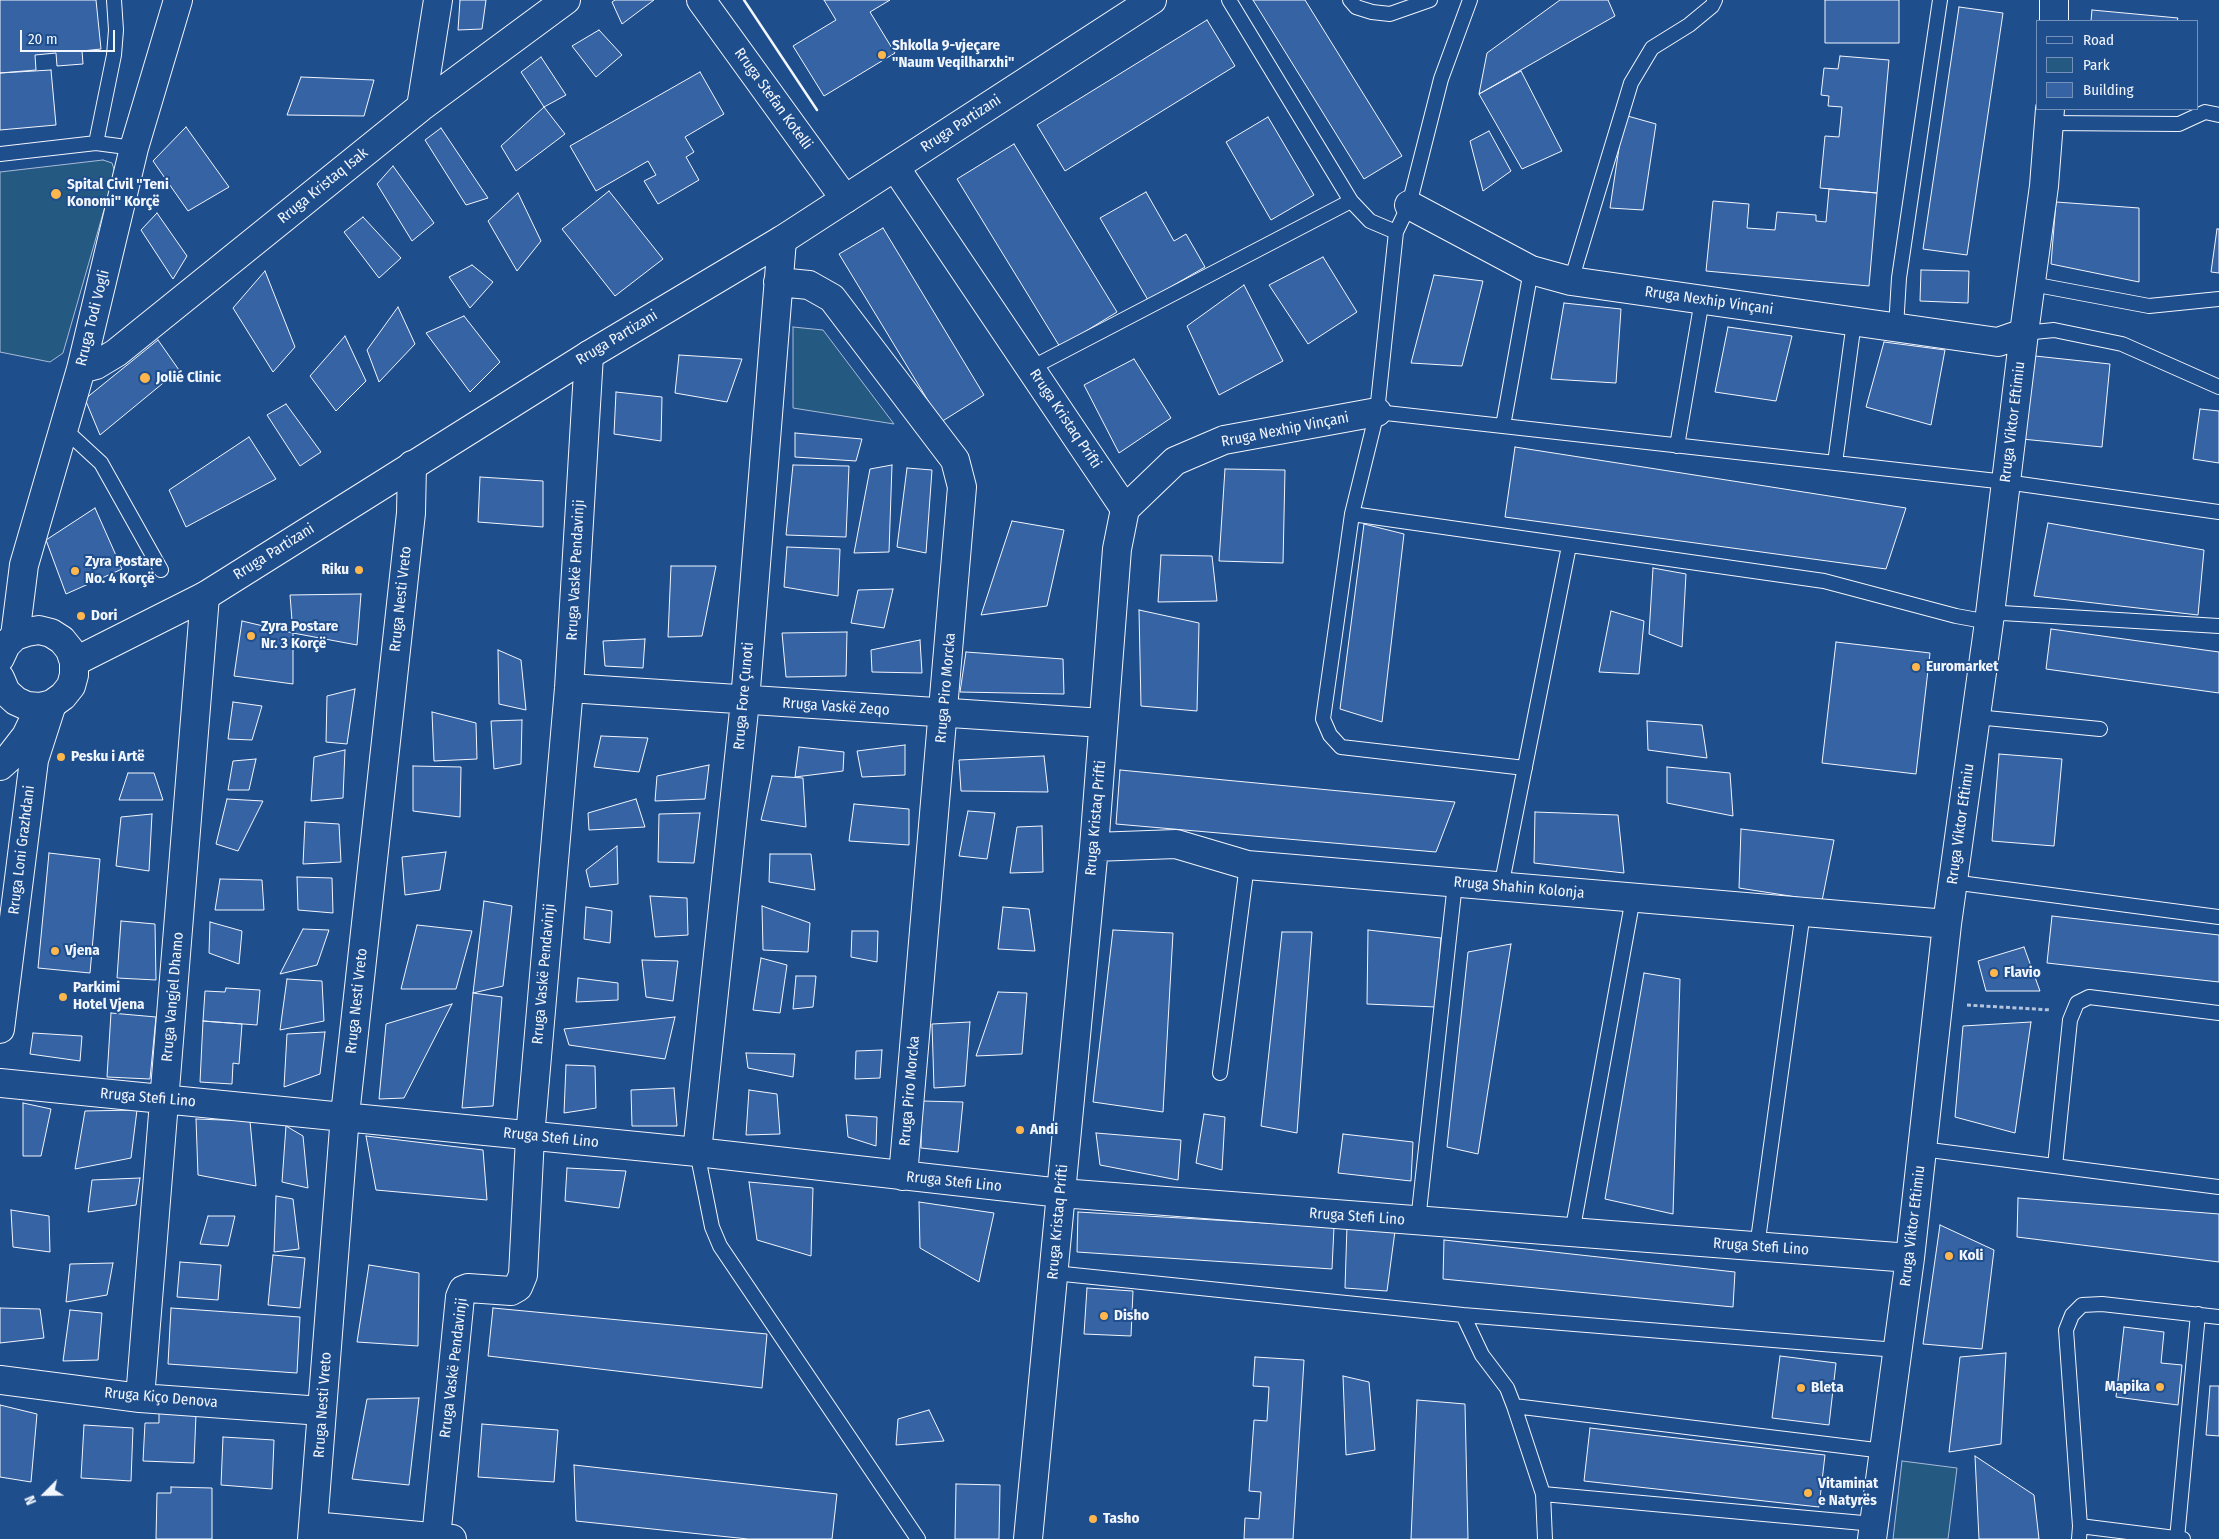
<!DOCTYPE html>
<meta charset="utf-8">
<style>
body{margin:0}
#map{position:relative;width:2219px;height:1539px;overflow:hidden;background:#1f4e8c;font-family:"Fira Sans Condensed",sans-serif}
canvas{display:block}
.legend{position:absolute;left:2036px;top:20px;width:162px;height:90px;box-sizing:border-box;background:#1f4e8c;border:1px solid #7391ba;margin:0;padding:6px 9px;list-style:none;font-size:15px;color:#f2f6ff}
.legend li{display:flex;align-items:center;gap:10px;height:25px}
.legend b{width:25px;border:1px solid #7391ba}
.north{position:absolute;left:20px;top:1469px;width:50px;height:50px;-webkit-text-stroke:4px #1f4e8c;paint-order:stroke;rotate:247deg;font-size:14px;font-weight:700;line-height:20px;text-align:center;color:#f2f6ff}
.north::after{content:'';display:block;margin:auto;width:18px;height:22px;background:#f2f6ff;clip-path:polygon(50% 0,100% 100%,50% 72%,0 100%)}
.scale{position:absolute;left:20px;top:30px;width:95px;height:22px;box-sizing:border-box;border:2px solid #f2f6ff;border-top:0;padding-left:6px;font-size:15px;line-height:18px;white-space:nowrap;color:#f2f6ff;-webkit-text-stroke:4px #1f4e8c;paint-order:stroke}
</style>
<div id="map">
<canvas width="2219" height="1539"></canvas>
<ul class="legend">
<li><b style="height:6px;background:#1f4e8c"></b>Road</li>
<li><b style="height:14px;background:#245a82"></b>Park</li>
<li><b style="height:14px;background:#3563a3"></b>Building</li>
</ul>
<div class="north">N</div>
<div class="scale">20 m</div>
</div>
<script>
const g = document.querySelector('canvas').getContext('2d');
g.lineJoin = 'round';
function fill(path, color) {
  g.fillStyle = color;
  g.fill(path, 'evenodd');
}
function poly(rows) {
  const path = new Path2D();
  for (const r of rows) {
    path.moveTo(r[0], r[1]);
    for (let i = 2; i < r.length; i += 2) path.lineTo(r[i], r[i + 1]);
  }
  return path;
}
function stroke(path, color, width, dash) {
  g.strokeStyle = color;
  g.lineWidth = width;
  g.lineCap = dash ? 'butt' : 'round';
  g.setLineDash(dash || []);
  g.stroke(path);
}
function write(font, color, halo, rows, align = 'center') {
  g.font = font + ' "Fira Sans Condensed",sans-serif';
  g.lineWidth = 4;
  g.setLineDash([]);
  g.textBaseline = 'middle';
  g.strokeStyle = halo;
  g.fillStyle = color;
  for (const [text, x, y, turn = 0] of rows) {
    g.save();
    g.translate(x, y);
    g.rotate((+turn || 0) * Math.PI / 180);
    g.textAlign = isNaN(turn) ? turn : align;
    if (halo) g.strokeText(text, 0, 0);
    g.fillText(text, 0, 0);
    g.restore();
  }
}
const green = poly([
 [103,160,112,163,114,169,112,182,63,353,50,362,0,352,0,172,103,160],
 [793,327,823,330,894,424,793,408,793,327],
 [1902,1461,1957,1468,1948,1539,1893,1539,1902,1461]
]);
fill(green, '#245a82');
stroke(green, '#a8bbd7', 1);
const building = poly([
 [0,0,96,0,101,49,82,51,83,64,57,66,56,53,35,55,36,70,0,73,0,0],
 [460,0,486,0,482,29,458,30,460,0],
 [615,0,654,0,622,24,612,2,615,0],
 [824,0,890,0,870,12,895,53,824,96,793,46,836,20,824,0],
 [1253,0,1305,0,1402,156,1364,179,1253,0],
 [1560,0,1608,0,1615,16,1479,94,1487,53,1560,0],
 [1825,0,1899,0,1899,43,1825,43,1825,0],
 [1959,7,2003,13,1967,255,1923,249,1959,7],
 [2092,10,2178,18,2177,21,2091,21,2092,10],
 [1207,20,1235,66,1065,171,1037,125,1207,20],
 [599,30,622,55,596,77,572,46,599,30],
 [1840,56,1889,60,1877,193,1820,188,1825,136,1839,137,1842,107,1828,106,1829,96,1821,95,1824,68,1838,69,1840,56],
 [541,57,566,95,544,107,521,72,541,57],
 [51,70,56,125,0,130,0,73,51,70],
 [1521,71,1562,151,1522,169,1479,94,1521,71],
 [700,72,724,114,685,137,694,152,686,157,699,180,658,204,644,181,656,175,648,161,596,191,570,146,700,72],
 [301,77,374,80,364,116,287,115,301,77],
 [544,107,565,134,516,171,501,146,544,107],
 [1624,115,1656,124,1643,210,1610,208,1624,115],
 [1268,117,1314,195,1271,220,1226,142,1268,117],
 [186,127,229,187,188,211,153,161,186,127],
 [441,128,488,198,466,205,425,140,441,128],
 [1489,131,1511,171,1483,191,1470,141,1489,131],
 [1014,144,1117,312,1060,347,957,179,1014,144],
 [393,166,434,223,412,241,377,184,393,166],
 [1829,189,1877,193,1869,286,1706,271,1713,201,1749,204,1747,228,1775,230,1777,212,1816,215,1816,221,1826,222,1829,189],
 [609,191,663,259,615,296,562,229,609,191],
 [1146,192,1174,241,1186,234,1205,267,1148,300,1100,218,1146,192],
 [518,193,541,241,517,271,488,221,518,193],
 [2056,202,2139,208,2139,282,2051,264,2056,202],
 [157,213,187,256,173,279,141,230,157,213],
 [363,217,401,258,379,278,344,232,363,217],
 [883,228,984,395,941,422,839,254,883,228],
 [2217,229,2219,229,2219,273,2211,272,2217,229],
 [1323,257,1357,312,1308,344,1269,285,1323,257],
 [472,265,493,282,470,308,449,277,472,265],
 [1921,270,1969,271,1968,303,1920,301,1921,270],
 [265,271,295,347,273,372,233,308,265,271],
 [1434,275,1483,281,1462,366,1411,363,1434,275],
 [1244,285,1283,361,1219,395,1187,326,1244,285],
 [1564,303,1621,309,1616,383,1551,379,1564,303],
 [398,307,415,344,379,382,367,350,398,307],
 [464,316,500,362,470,392,426,333,464,316],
 [1728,327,1792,336,1776,401,1715,392,1728,327],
 [345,336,366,381,336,411,310,376,345,336],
 [158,340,179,370,100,435,85,399,158,340],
 [1884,342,1945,350,1931,425,1866,407,1884,342],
 [679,355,742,359,727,402,675,393,679,355],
 [2035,356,2110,364,2102,447,2022,439,2035,356],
 [1134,359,1171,418,1119,453,1084,385,1134,359],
 [616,392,662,397,661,441,614,434,616,392],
 [286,404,321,452,300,466,267,415,286,404],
 [2200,409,2219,411,2219,463,2193,459,2200,409],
 [795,433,862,439,856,461,795,457,795,433],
 [249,437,276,479,186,527,169,490,249,437],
 [1515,447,1906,508,1886,569,1505,517,1515,447],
 [793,465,849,466,846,537,786,535,793,465],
 [892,465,889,552,854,553,870,469,892,465],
 [907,468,932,470,926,553,897,547,907,468],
 [1225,469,1285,470,1283,563,1219,561,1225,469],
 [480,477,543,481,543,527,478,522,480,477],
 [95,508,122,569,66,594,46,540,95,508],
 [1012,521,1064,530,1047,606,981,615,1012,521],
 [2048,523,2204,550,2198,615,2034,596,2048,523],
 [1364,524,1404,534,1382,722,1340,709,1364,524],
 [787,547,840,549,838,596,784,587,787,547],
 [1161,555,1212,556,1217,601,1158,602,1161,555],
 [671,566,716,566,702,636,668,637,671,566],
 [1653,568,1686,574,1682,647,1649,634,1653,568],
 [893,589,884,628,851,623,858,590,893,589],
 [361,594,357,645,293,633,290,595,361,594],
 [1139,610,1199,623,1197,711,1141,706,1139,610],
 [1611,611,1644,621,1639,674,1599,672,1611,611],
 [242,621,293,633,293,684,234,676,242,621],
 [2051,629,2219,652,2219,693,2046,669,2051,629],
 [847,632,846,676,786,677,782,633,847,632],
 [645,639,643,668,605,666,603,641,645,639],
 [920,640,922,673,872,672,871,650,920,640],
 [1836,642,1930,653,1916,774,1822,763,1836,642],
 [498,650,521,660,526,710,499,704,498,650],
 [966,652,1063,659,1064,694,960,692,966,652],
 [355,689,347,744,326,742,327,696,355,689],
 [233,702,262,706,252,740,228,739,233,702],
 [432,712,476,723,477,759,434,761,432,712],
 [522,720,521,764,494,769,491,721,522,720],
 [1647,721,1702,725,1707,758,1648,750,1647,721],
 [601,736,648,738,639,772,594,767,601,736],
 [905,745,905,775,862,777,857,751,905,745],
 [799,747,844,752,843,771,795,777,799,747],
 [345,750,343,798,311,801,314,757,345,750],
 [1999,754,2062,759,2054,846,1992,841,1999,754],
 [1044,756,1048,792,961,791,959,760,1044,756],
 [256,759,249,790,228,790,233,761,256,759],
 [709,765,705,799,655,801,657,776,709,765],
 [413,766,461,767,460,817,413,811,413,766],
 [1667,767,1730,773,1733,816,1667,803,1667,767],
 [1120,770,1455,802,1436,852,1116,824,1120,770],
 [128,773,154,773,163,800,119,800,128,773],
 [772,776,803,778,806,827,761,820,772,776],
 [227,799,263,801,238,851,216,844,227,799],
 [636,799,645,827,589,830,588,813,636,799],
 [854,804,909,809,909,845,849,841,854,804],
 [968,811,995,813,987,859,959,856,968,811],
 [1535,812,1618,815,1624,873,1534,863,1535,812],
 [700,813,694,863,658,862,659,814,700,813],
 [152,814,149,871,116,866,121,817,152,814],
 [305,822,339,824,341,862,303,864,305,822],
 [1042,826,1043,872,1010,873,1017,827,1042,826],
 [1741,829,1834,840,1822,901,1739,888,1741,829],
 [617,846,618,884,590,887,586,870,617,846],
 [446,852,440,890,405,895,402,857,446,852],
 [49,853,100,859,90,973,38,968,49,853],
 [770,854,811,854,815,890,769,882,770,854],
 [297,877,332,878,333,913,298,910,297,877],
 [220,879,262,880,264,910,215,910,220,879],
 [650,896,687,898,688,935,655,937,650,896],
 [484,901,512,906,503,986,473,993,484,901],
 [762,906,810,923,808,952,763,950,762,906],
 [586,907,612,911,610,943,584,939,586,907],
 [1003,907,1029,909,1035,951,998,949,1003,907],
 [2052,916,2219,935,2219,982,2047,963,2052,916],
 [121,921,155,924,156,980,117,978,121,921],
 [210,922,242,931,239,964,209,953,210,922],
 [417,925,472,931,456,989,401,989,417,925],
 [303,929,329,930,317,965,280,974,303,929],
 [1113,930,1173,933,1163,1112,1093,1102,1113,930],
 [1368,930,1441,938,1436,1007,1367,1004,1368,930],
 [852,931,878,931,877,962,851,957,852,931],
 [1282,932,1312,932,1297,1133,1261,1126,1282,932],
 [1511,944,1478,1154,1447,1147,1468,952,1511,944],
 [2024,947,2040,991,1986,991,1978,961,2024,947],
 [761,958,787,965,780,1013,753,1010,761,958],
 [642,960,678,961,673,1001,646,997,642,960],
 [1644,973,1680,979,1673,1214,1605,1199,1644,973],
 [796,976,816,976,813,1007,793,1009,796,976],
 [578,978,618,983,618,1000,576,1002,578,978],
 [287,979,322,981,324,1021,280,1030,287,979],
 [226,988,260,990,257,1025,203,1021,205,991,225,992,226,988],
 [998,992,1027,993,1022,1054,976,1056,998,992],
 [473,993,502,997,493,1106,462,1108,473,993],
 [452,1004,404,1098,379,1099,386,1024,452,1004],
 [111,1013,156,1017,150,1079,107,1077,111,1013],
 [675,1017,665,1059,569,1045,564,1029,675,1017],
 [203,1021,242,1024,239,1064,233,1063,232,1084,200,1082,203,1021],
 [970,1022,965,1086,934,1088,932,1024,970,1022],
 [2031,1022,2015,1133,1955,1117,1963,1026,2031,1022],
 [325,1032,320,1074,284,1087,287,1034,325,1032],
 [33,1033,82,1036,80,1061,30,1054,33,1033],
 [882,1050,880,1078,855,1079,856,1051,882,1050],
 [746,1053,795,1054,793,1077,748,1068,746,1053],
 [566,1065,595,1066,596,1108,564,1113,566,1065],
 [674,1088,677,1126,632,1126,631,1090,674,1088],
 [749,1090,777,1094,780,1134,746,1135,749,1090],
 [922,1101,963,1102,958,1152,921,1148,922,1101],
 [23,1103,51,1109,41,1156,23,1156,23,1103],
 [137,1110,131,1158,75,1169,85,1111,137,1110],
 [1204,1114,1225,1117,1222,1170,1196,1163,1204,1114],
 [846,1115,877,1117,876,1146,848,1137,846,1115],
 [196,1119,250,1121,256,1186,198,1175,196,1119],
 [286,1126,303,1136,308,1188,282,1182,286,1126],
 [1096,1133,1181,1140,1178,1180,1100,1165,1096,1133],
 [1343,1134,1413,1142,1411,1181,1338,1173,1343,1134],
 [366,1136,483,1150,487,1200,376,1190,366,1136],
 [567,1168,626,1171,619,1208,565,1201,567,1168],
 [140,1178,136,1205,88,1212,92,1180,140,1178],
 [749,1182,813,1188,811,1256,757,1240,749,1182],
 [276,1196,293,1199,299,1249,274,1252,276,1196],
 [2018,1198,2219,1214,2219,1262,2017,1237,2018,1198],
 [919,1202,994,1213,979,1282,920,1248,919,1202],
 [11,1210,49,1216,50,1252,13,1247,11,1210],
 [1078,1212,1334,1227,1332,1269,1077,1252,1078,1212],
 [208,1216,235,1216,228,1246,200,1244,208,1216],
 [1940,1225,1994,1250,1982,1349,1923,1344,1940,1225],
 [1347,1226,1395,1231,1387,1291,1345,1288,1347,1226],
 [1444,1240,1735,1272,1733,1307,1443,1279,1444,1240],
 [273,1255,305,1258,300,1308,268,1305,273,1255],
 [180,1262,221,1265,218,1300,177,1297,180,1262],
 [113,1263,107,1295,66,1302,70,1264,113,1263],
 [369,1265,419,1273,418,1346,357,1342,369,1265],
 [1087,1288,1133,1291,1131,1336,1084,1334,1087,1288],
 [0,1308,40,1309,44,1338,0,1343,0,1308],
 [171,1308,300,1317,297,1373,168,1364,171,1308],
 [493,1308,767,1334,762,1388,488,1356,493,1308],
 [70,1310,102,1313,98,1360,63,1361,70,1310],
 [2124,1327,2164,1332,2161,1363,2182,1365,2178,1405,2116,1397,2124,1327],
 [2006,1353,2001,1444,1949,1452,1960,1357,2006,1353],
 [1780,1356,1836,1363,1829,1425,1772,1418,1780,1356],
 [1255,1357,1304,1360,1293,1539,1244,1539,1245,1518,1259,1519,1261,1492,1249,1491,1254,1420,1267,1421,1269,1387,1253,1386,1255,1357],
 [1343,1376,1369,1382,1375,1450,1346,1455,1343,1376],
 [2210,1386,2219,1386,2219,1436,2206,1435,2210,1386],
 [419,1398,409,1485,352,1479,367,1399,419,1398],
 [1417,1400,1465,1404,1468,1539,1411,1539,1417,1400],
 [0,1405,37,1414,31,1482,0,1477,0,1405],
 [929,1410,944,1441,896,1445,898,1419,929,1410],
 [159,1412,196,1414,194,1463,143,1461,145,1423,159,1423,159,1412],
 [482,1424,558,1430,554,1482,478,1477,482,1424],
 [84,1425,133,1428,131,1481,81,1478,84,1425],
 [1590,1428,1825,1455,1819,1507,1584,1481,1590,1428],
 [223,1437,274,1440,272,1489,221,1485,223,1437],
 [1975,1456,2034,1495,2039,1539,1979,1539,1975,1456],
 [574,1465,837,1494,832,1539,748,1539,576,1521,574,1465],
 [956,1484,1000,1485,999,1539,955,1539,956,1484],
 [171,1487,212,1488,212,1539,156,1539,157,1493,171,1493,171,1487]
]);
fill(building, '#3563a3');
stroke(building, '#f2f6ff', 1);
const service = poly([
 [1229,0,1351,201,1370,221,1396,232],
 [1350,0,1356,7,1372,12,1390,14,1430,0],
 [1470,0,1441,79,1409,205,1396,232,1377,412,1352,514,1824,581,1956,616,1989,622,2002,613,2219,626],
 [2049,123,2179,124,2205,112,2219,115],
 [96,143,114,55,116,30,114,0],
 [0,154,96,143,134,148],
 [1571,281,1631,83,1652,48,1689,25,1712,6,1715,0],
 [2032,284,2149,306,2219,299],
 [1896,327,1899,278,1940,0],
 [2024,333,2054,330,2122,344,2219,387],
 [1031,368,1351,201],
 [1377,412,2006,482,2219,512],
 [1503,426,1531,270],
 [63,428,101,463,161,570],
 [1677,446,1702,300],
 [1835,463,1854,322],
 [1352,514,1323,719,1330,735,1341,747,1525,768],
 [1976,717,2100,729],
 [1952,882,2219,917],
 [1501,887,1569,546],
 [1220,1073,1247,865],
 [1922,1149,2219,1187],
 [697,1152,712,1227,720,1246,918,1539],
 [2055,1166,2070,1020,2077,1003,2089,997,2219,1013],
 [1418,1221,1455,883],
 [1572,1233,1633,898],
 [1757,1247,1803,912],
 [1054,1273,1463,1315,1482,1355,1507,1388,1514,1406,1543,1494,1545,1539],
 [1463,1315,1897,1350],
 [1514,1406,1884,1451],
 [1543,1494,1874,1524],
 [2080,1526,2066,1330,2072,1315,2082,1305,2102,1304,2219,1317],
 [2079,1539,2080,1526,2183,1539],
 [2177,1539,2198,1314]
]);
const minor = poly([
 [701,0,845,199],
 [2054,0,2054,21],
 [421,107,438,0],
 [895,167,1125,509,1117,549,1094,847,1028,1539],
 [1409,205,1531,270,1571,281,1998,342,2024,333],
 [778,282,809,285,832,298,955,460,962,487,903,1176],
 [81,369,96,365,116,353,421,107,566,0],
 [1125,509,1175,461,1224,440,1377,412],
 [15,636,24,565,81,369,134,148,178,0],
 [569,688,1103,723],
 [1094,847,1176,844,1247,865,1947,924],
 [0,1029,34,760,52,704],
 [0,1083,697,1152,1061,1193,1910,1258],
 [697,1152,745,701,782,240],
 [0,1380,140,1398,322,1411],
 [140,1398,205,596],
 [313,1526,452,1539],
 [436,1538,460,1297,463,1290,468,1288,511,1291,518,1287,523,1275,530,1137,569,688,589,355],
 [312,1539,345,1115,411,513,412,465],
 [1872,1539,1910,1258,1947,924,1989,622,2024,333,2044,186,2050,109]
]);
const tertiary = poly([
 [0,658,6,645,15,636,27,632,39,630,51,633,62,640,70,650,74,662,74,675,71,686,63,696,52,704,40,707,27,706,16,701,6,692,0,678],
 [74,662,205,596,589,355,782,240,1152,0],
 [0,766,9,758,26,736,40,707]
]);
stroke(service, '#f2f6ff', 16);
stroke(minor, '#f2f6ff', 30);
stroke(tertiary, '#f2f6ff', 30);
stroke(poly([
 [1967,1005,2051,1010]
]), '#b3c4dc', 3, [4, 2.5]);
stroke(service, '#1f4e8c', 14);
stroke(minor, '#1f4e8c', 28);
stroke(tertiary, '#1f4e8c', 28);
stroke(poly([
 [744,0,817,110]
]), '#f2f6ff', 2.5);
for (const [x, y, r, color] of [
 [882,55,5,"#ffb74d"],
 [56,194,6,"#ffb74d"],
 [145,378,6,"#ffb74d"],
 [359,570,5,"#ffb74d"],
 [75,571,5,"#ffb74d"],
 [81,616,5,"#ffb74d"],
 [251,636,5,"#ffb74d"],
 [1916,667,5,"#ffb74d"],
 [61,757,5,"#ffb74d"],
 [55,951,5,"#ffb74d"],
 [1994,973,5,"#ffb74d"],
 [63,997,5,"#ffb74d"],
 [1020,1130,5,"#ffb74d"],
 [1949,1256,5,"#ffb74d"],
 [1104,1316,5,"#ffb74d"],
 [2160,1387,5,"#ffb74d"],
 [1801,1388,5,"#ffb74d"],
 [1808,1493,5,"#ffb74d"],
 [1093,1519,5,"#ffb74d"]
]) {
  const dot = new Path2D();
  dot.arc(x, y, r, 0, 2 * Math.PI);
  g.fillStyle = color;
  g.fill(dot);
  stroke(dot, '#1f4e8c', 2);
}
write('bold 15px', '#f2f6ff', '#1f4e8c', [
 ["Shkolla 9-vjeçare",892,46],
 ["\"Naum Veqilharxhi\"",892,63],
 ["Spital Civil \"Teni",67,185],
 ["Konomi\" Korçë",67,202],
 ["Jolié Clinic",156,378],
 ["Zyra Postare",85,562],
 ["No. 4 Korçë",85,579],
 ["Riku",349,570,"right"],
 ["Dori",91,616],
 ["Zyra Postare",261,627],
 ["Nr. 3 Korçë",261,644],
 ["Euromarket",1926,667],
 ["Pesku i Artë",71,757],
 ["Vjena",65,951],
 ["Flavio",2004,973],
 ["Parkimi",73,988],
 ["Hotel Vjena",73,1005],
 ["Andi",1030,1130],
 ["Koli",1959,1256],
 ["Disho",1114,1316],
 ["Mapika",2150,1387,"right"],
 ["Bleta",1811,1388],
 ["Vitaminat",1818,1484],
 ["e Natyrës",1818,1501],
 ["Tasho",1103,1519]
], 'left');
write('15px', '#f2f6ff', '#1f4e8c', [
 ["Rruga Stefan Kotelli",773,99,54],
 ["Rruga Partizani",961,124,-33],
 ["Rruga Kristaq Isak",323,186,-39],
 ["Rruga Nexhip Vinçani",1709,301,8],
 ["Rruga Todi Vogli",93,318,-76],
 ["Rruga Partizani",617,338,-31],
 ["Rruga Kristaq Prifti",1065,419,56],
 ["Rruga Viktor Eftimiu",2013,422,-83],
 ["Rruga Nexhip Vinçani",1285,430,-11],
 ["Rruga Partizani",274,552,-32],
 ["Rruga Vaskë Pendavinji",576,570,-87],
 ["Rruga Nesti Vreto",401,599,-84],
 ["Rruga Piro Morcka",946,688,-85],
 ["Rruga Fore Çunoti",744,696,-85],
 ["Rruga Vaskë Zeqo",836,707,4],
 ["Rruga Kristaq Prifti",1096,818,-85],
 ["Rruga Viktor Eftimiu",1961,824,-82],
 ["Rruga Loni Grazhdani",22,850,-83],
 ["Rruga Shahin Kolonja",1519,888,5],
 ["Rruga Vaskë Pendavinji",544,974,-85],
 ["Rruga Vangjel Dhamo",173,997,-85],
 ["Rruga Nesti Vreto",357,1001,-84],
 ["Rruga Piro Morcka",910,1091,-85],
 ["Rruga Stefi Lino",148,1098,5],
 ["Rruga Stefi Lino",551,1138,6],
 ["Rruga Stefi Lino",954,1182,6],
 ["Rruga Stefi Lino",1357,1217,4],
 ["Rruga Kristaq Prifti",1058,1222,-85],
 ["Rruga Viktor Eftimiu",1913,1226,-83],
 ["Rruga Stefi Lino",1761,1247,4],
 ["Rruga Vaskë Pendavinji",454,1368,-83],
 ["Rruga Kiço Denova",161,1398,5],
 ["Rruga Nesti Vreto",323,1405,-86]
]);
</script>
